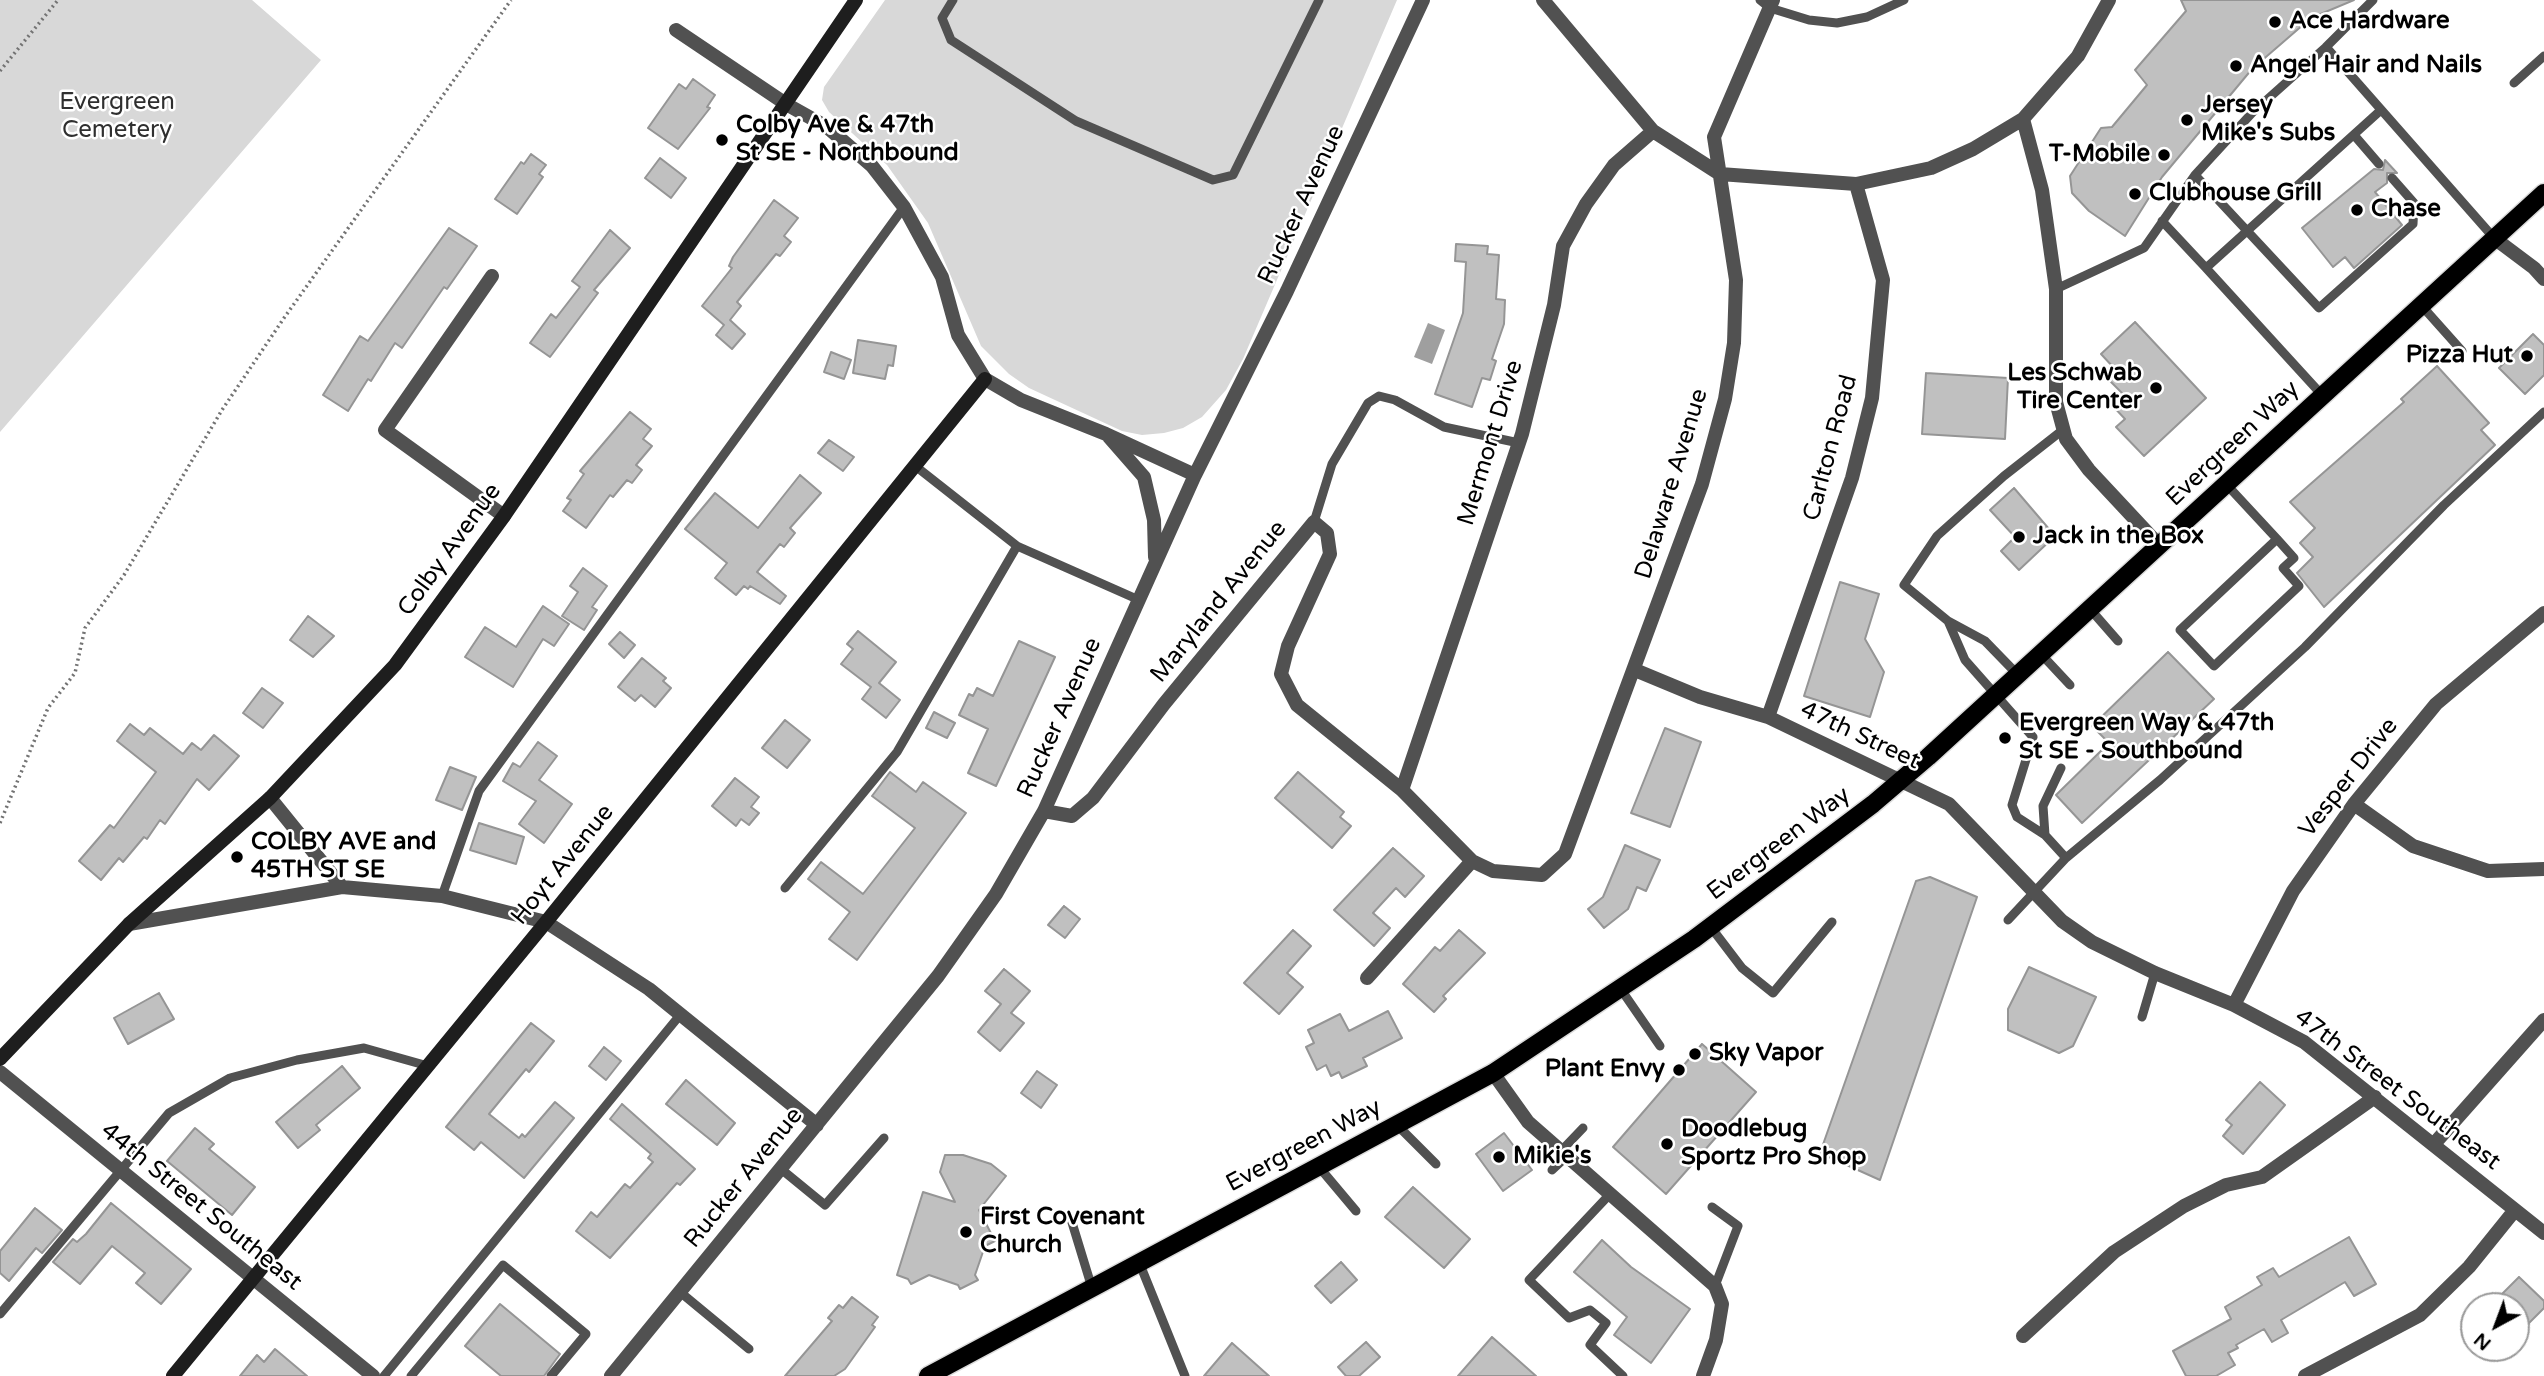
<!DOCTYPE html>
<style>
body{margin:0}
#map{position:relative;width:2544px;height:1376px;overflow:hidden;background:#fff;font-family:"Varela Round",sans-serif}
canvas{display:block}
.north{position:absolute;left:2460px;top:1292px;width:70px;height:70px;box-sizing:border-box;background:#fff;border:2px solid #999;border-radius:50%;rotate:221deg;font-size:19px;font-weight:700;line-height:28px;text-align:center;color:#000}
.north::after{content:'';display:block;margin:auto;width:24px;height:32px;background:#000;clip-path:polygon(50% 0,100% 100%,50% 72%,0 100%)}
</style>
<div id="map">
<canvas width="2544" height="1376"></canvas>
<div class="north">N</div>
</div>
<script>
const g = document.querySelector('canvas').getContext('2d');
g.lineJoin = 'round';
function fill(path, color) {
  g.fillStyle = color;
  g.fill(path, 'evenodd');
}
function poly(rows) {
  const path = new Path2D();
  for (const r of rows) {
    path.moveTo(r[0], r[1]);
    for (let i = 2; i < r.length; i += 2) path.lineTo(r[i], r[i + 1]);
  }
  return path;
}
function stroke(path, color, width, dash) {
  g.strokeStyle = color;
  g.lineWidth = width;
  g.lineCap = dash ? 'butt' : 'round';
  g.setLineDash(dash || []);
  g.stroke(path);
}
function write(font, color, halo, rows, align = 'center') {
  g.font = font + ' "Varela Round",sans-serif';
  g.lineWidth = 5;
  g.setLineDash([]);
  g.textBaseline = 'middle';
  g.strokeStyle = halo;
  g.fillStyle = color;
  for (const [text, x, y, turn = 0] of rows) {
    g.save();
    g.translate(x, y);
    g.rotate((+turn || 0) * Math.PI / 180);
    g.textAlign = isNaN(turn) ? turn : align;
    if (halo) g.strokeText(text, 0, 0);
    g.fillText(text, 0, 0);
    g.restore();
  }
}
fill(poly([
 [0,0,252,0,321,60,0,432],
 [885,0,1397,0,1243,359,1226,390,1202,417,1183,428,1164,433,1142,435,1122,431,1029,388,1009,374,981,346,928,223,887,165,829,112,822,100,824,87]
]), '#d8d8d8');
fill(poly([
 [1428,323,1445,330,1432,364,1414,357]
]), '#9f9f9f');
const building = poly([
 [2181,0,2354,0,2311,18,2252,69,2162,177,2125,236,2089,211,2072,193,2070,176,2101,128,2112,127,2147,85,2135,70,2186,11,2181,0],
 [693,79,715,95,707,107,710,108,678,149,648,128,679,84,686,89,693,79],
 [531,154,546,165,539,174,543,177,517,214,495,199,521,162,524,164,531,154],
 [660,158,686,178,671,198,645,178,660,158],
 [2385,160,2397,173,2387,173,2387,183,2375,192,2402,225,2354,268,2345,257,2333,267,2302,228,2374,169,2383,170,2385,160],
 [774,200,798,218,784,236,791,242,780,256,776,254,737,302,741,306,730,320,745,334,732,349,716,335,724,325,702,306,732,268,729,266,733,257,774,200],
 [449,228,477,246,447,289,444,287,402,348,395,343,371,381,368,379,348,411,323,395,360,336,368,341,449,228],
 [610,230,630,248,594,290,598,293,550,357,530,343,551,314,556,318,580,287,572,281,610,230],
 [1456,244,1488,246,1487,254,1499,255,1496,299,1505,300,1504,324,1492,359,1496,361,1490,380,1482,378,1472,407,1435,394,1463,313,1466,262,1455,261,1456,244],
 [2135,322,2206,398,2144,456,2116,427,2125,419,2111,404,2122,393,2105,376,2114,368,2101,354,2135,322],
 [2533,334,2544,345,2544,375,2525,394,2499,368,2533,334],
 [858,340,896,346,893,366,888,365,885,379,853,373,858,340],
 [831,352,851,360,844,379,824,372,831,352],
 [2437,366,2489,423,2481,430,2495,445,2324,607,2297,573,2313,557,2300,543,2315,528,2290,502,2404,402,2401,399,2437,366],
 [1926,373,2008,378,2005,439,1922,434,1926,373],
 [630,412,651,429,643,439,652,446,636,465,642,470,632,483,627,480,613,497,610,495,586,528,563,511,571,500,567,498,584,474,580,471,630,412],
 [829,440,854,457,843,471,818,453,829,440],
 [800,475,821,493,790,528,795,533,784,547,780,544,757,572,786,596,780,604,750,586,748,589,744,586,736,595,715,578,727,563,685,529,715,493,758,528,800,475],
 [2014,488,2055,536,2019,570,2001,551,2015,537,1990,510,2014,488],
 [583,568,607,586,592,607,597,610,584,630,562,616,578,592,570,586,583,568],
 [1840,582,1879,594,1865,639,1884,672,1870,717,1804,696,1840,582],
 [543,606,569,624,554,646,543,639,513,687,465,657,485,627,516,647,543,606],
 [308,616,334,636,313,657,290,640,308,616],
 [858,631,896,662,879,683,900,700,886,718,862,699,871,687,841,664,853,649,847,644,858,631],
 [620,632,635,645,624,658,609,644,620,632],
 [1019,641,1055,657,996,786,968,773,988,729,959,715,969,694,973,696,977,688,993,696,1019,641],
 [2168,652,2214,699,2082,823,2056,795,2109,743,2092,726,2168,652],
 [642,658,666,678,663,681,671,688,655,707,641,695,635,701,618,687,642,658],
 [262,688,283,703,263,728,243,713,262,688],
 [934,712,955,723,947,738,926,728,934,712],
 [785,720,810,740,787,768,762,748,785,720],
 [130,724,144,735,150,728,183,754,192,743,201,750,214,735,239,756,209,790,197,779,165,824,160,820,147,839,144,837,123,862,119,858,101,880,79,861,110,825,114,828,156,772,117,741,130,724],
 [1665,728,1701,742,1670,827,1631,813,1665,728],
 [538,742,557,756,539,780,572,804,544,843,519,824,536,801,503,781,513,763,520,767,538,742],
 [450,767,476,777,462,810,436,800,450,767],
 [890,772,916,792,923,782,966,813,857,960,829,939,850,912,808,879,821,862,863,894,915,828,872,796,890,772],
 [1298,772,1344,812,1340,817,1351,826,1332,848,1275,798,1298,772],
 [735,778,759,797,751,807,759,813,749,825,741,819,736,826,712,806,735,778],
 [479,823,524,837,516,864,470,850,479,823],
 [1625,845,1660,860,1646,891,1637,887,1628,909,1604,928,1588,909,1603,897,1625,845],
 [1393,848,1424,876,1405,897,1396,888,1373,913,1390,928,1374,946,1334,910,1393,848],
 [1930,877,1977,897,1880,1180,1820,1153,1916,881,1930,877],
 [1064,906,1080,919,1065,938,1048,925,1064,906],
 [1293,930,1311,946,1287,973,1303,987,1279,1014,1244,983,1293,930],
 [1459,930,1485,953,1443,996,1446,999,1434,1012,1403,984,1435,947,1440,951,1459,930],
 [2029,967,2096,997,2073,1046,2059,1053,2008,1030,2008,1009,2029,967],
 [1004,969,1030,991,1011,1013,1024,1023,1000,1051,978,1032,1001,1004,985,991,1004,969],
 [159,993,174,1019,128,1044,114,1018,159,993],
 [1388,1011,1402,1038,1363,1058,1367,1066,1342,1078,1339,1072,1331,1076,1326,1065,1317,1070,1306,1047,1314,1043,1308,1030,1340,1014,1349,1031,1388,1011],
 [531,1023,554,1041,529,1072,526,1069,489,1114,519,1138,522,1134,525,1137,555,1102,574,1118,524,1178,481,1142,474,1150,446,1127,531,1023],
 [1702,1044,1756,1092,1666,1194,1613,1147,1702,1044],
 [604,1047,621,1061,606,1080,589,1066,604,1047],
 [342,1066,360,1088,316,1125,320,1130,298,1148,276,1122,342,1066],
 [1037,1071,1057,1085,1041,1108,1021,1093,1037,1071],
 [686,1080,735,1123,717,1145,666,1104,686,1080],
 [2260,1082,2285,1105,2243,1154,2223,1136,2232,1125,2226,1120,2260,1082],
 [622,1104,695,1169,680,1185,677,1183,610,1258,576,1231,591,1212,597,1217,625,1184,630,1188,653,1162,648,1158,651,1154,610,1119,622,1104],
 [195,1128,214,1144,209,1149,255,1187,232,1215,167,1161,195,1128],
 [1504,1133,1532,1170,1503,1191,1476,1154,1504,1133],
 [945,1155,963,1155,991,1164,1006,1176,979,1210,995,1241,985,1246,975,1275,978,1280,960,1289,958,1285,929,1275,911,1284,908,1279,897,1275,923,1192,955,1202,940,1172,945,1155],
 [1413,1187,1470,1239,1444,1268,1385,1217,1413,1187],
 [111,1203,191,1269,161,1304,136,1283,145,1273,112,1246,80,1284,53,1262,73,1239,77,1242,86,1234,111,1203],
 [35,1208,62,1230,42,1253,36,1248,9,1281,0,1273,0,1251,35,1208],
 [2349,1237,2376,1284,2354,1296,2345,1282,2281,1320,2288,1333,2272,1342,2264,1329,2236,1345,2238,1348,2228,1353,2235,1365,2216,1376,2186,1376,2173,1351,2231,1319,2225,1307,2262,1285,2257,1277,2273,1268,2279,1277,2349,1237],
 [1602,1240,1631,1267,1690,1309,1651,1363,1614,1335,1627,1317,1574,1272,1602,1240],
 [1341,1262,1357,1280,1331,1303,1315,1286,1341,1262],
 [2519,1277,2544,1301,2544,1308,2516,1336,2516,1306,2502,1294,2519,1277],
 [852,1297,878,1317,872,1325,875,1327,845,1369,834,1376,785,1376,832,1321,828,1318,839,1305,843,1308,852,1297],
 [500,1304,560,1354,544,1376,501,1376,465,1346,500,1304],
 [1492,1337,1536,1376,1458,1376,1492,1337],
 [1366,1342,1380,1357,1359,1376,1346,1376,1338,1367,1366,1342],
 [1232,1343,1269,1376,1204,1376,1232,1343],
 [275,1349,307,1376,240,1376,257,1355,264,1362,275,1349]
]);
fill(building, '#c0c0c0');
stroke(building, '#959595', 2);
const primary = poly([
 [928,1376,1493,1073,1694,939,1873,804,1928,757,2544,193]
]);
stroke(primary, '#dbdbdb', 21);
stroke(poly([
 [0,71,58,0],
 [0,823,48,708,75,673,85,628,124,575,222,410,284,318,511,0]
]), '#737373', 3.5, [2, 3.5]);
stroke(poly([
 [953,0,942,18,951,40,1076,121,1213,180,1233,175,1319,0],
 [1760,0,1770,8,1809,20,1837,23,1867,17,1904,0],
 [2326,47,2373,0],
 [2514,83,2544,56],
 [2354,135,2379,164],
 [2195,175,2319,308,2413,224,2414,203,2392,178],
 [2162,221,2206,268,2381,110],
 [2206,268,2322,395],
 [2056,289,2144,248,2195,175,2252,113,2326,47,2494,238],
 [2421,305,2462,351],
 [914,465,1017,546,1139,600],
 [2226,484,2277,539,2180,630,2214,666,2299,586,2283,568,2294,558,2277,539],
 [1314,522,1332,464,1368,403,1379,396,1395,400,1444,427,1519,443],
 [2090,609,2118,641],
 [1948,621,1965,660,2033,737,2012,805,2017,817,2045,835],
 [2041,654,2070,685],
 [2018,675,1985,641,1948,621,1904,585,1937,536,2004,476,2064,429],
 [2066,858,2160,780,2305,647,2444,505,2544,412],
 [785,888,897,752,1017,546],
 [442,896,479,791,904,207],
 [2008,920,2066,858,2045,835,2043,806,2061,768],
 [1710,926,1742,968,1773,993,1832,922],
 [1620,988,1660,1046],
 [2142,1017,2155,973],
 [1397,1125,1436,1164],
 [1561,1151,1583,1128],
 [1319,1167,1356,1211],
 [781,1169,825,1205,884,1138],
 [1552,1170,1567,1156],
 [1611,1193,1529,1280,1569,1318,1590,1310,1606,1323,1590,1345,1623,1376],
 [1712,1207,1738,1226,1715,1286],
 [1070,1216,1092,1288],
 [1139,1262,1185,1376],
 [680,1292,749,1349],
 [0,1314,169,1113,230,1078,297,1060,364,1048,428,1066],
 [384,1376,680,1015],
 [411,1376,503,1265,586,1334,551,1376]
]), '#515151', 9);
stroke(poly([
 [1543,0,1653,131,1720,174,1856,184,1931,168,1973,149,2023,119],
 [2109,0,2078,56,2023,119,2042,190,2056,289,2056,402,2066,439,2089,470,2159,545],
 [676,30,786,104,827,127,872,166,904,207,942,277,958,335,985,379,1021,400,1106,434,1195,475],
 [2494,238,2534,268,2544,279],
 [492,276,385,430,504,516],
 [1109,437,1144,477,1154,520,1155,557],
 [1635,670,1700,697,1768,717,1949,804,2062,921,2092,942,2155,973,2234,1005,2304,1042,2544,1233],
 [1768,717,1852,478,1872,398,1883,280,1856,184],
 [1402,790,1522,434,1554,305,1563,246,1586,204,1614,165,1653,131],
 [270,798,342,887],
 [2354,804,2413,846,2488,871,2544,869],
 [1044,811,1072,816,1093,798,1164,704,1314,522,1327,533,1330,554,1288,646,1281,674,1297,705,1402,790,1472,861,1493,871,1542,875,1565,854,1702,484,1725,399,1734,343,1736,280,1714,137,1773,0],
 [129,924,342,887,442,896,546,922,649,989,817,1125],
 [1367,978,1472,861],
 [2234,1005,2293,891,2354,804,2436,704,2544,613],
 [0,1072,373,1376],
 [1493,1073,1528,1122,1715,1286,1722,1304,1716,1340,1703,1376],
 [2434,1144,2544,1020],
 [2023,1336,2114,1252,2184,1206,2226,1185,2262,1177,2375,1097],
 [611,1376,938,976,996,894,1044,811,1195,475,1287,291,1423,0],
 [2305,1376,2420,1315,2469,1267,2515,1210]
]), '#515151', 14);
stroke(poly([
 [0,1059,129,924,270,798,395,665,504,516,856,0],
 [173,1376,546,922,985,379]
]), '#1e1e1e', 14);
stroke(primary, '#000', 18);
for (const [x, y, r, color] of [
 [2275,22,7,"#000"],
 [2236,66,7,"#000"],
 [2187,120,7,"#000"],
 [722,140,7,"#000"],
 [2164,155,7,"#000"],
 [2135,194,7,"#000"],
 [2357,210,7,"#000"],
 [2527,356,7,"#000"],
 [2156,388,7,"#000"],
 [2019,537,7,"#000"],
 [2005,738,7,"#000"],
 [237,857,7,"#000"],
 [1695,1054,7,"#000"],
 [1679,1070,7,"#000"],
 [1667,1144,7,"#000"],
 [1499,1157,7,"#000"],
 [966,1232,7,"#000"]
]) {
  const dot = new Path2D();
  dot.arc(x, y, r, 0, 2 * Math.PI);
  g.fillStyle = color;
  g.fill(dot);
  stroke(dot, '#fff', 2.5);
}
write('bold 24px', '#000', '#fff', [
 ["Ace Hardware",2289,22],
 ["Angel Hair and Nails",2250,66],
 ["Jersey",2201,106],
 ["Mike's Subs",2201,134],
 ["Colby Ave & 47th",736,126],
 ["St SE - Northbound",736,154],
 ["T-Mobile",2150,155,"right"],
 ["Clubhouse Grill",2149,194],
 ["Chase",2371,210],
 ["Pizza Hut",2513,356,"right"],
 ["Les Schwab",2142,374,"right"],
 ["Tire Center",2142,402,"right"],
 ["Jack in the Box",2033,537],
 ["Evergreen Way & 47th",2019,724],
 ["St SE - Southbound",2019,752],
 ["COLBY AVE and",251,843],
 ["45TH ST SE",251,871],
 ["Sky Vapor",1709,1054],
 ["Plant Envy",1665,1070,"right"],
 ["Doodlebug",1681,1130],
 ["Sportz Pro Shop",1681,1158],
 ["Mikie's",1513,1157],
 ["First Covenant",980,1218],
 ["Church",980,1246]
], 'left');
write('24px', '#2f2f2f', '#fff', [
 ["Evergreen",117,103],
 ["Cemetery",117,131]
]);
write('24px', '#000', '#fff', [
 ["Rucker Avenue",1302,205,-65],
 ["Mermont Drive",1491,443,-73],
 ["Evergreen Way",2233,444,-43],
 ["Carlton Road",1831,448,-75],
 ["Delaware Avenue",1672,484,-73],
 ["Colby Avenue",450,550,-54],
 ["Maryland Avenue",1219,602,-51],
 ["Rucker Avenue",1060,718,-66],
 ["47th Street",1860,736,25],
 ["Vesper Drive",2349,778,-52],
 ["Evergreen Way",1779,844,-37],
 ["Hoyt Avenue",563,865,-51],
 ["47th Street Southeast",2397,1090,37],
 ["Evergreen Way",1304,1146,-28],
 ["Rucker Avenue",744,1178,-51],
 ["44th Street Southeast",201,1207,39]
]);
</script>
